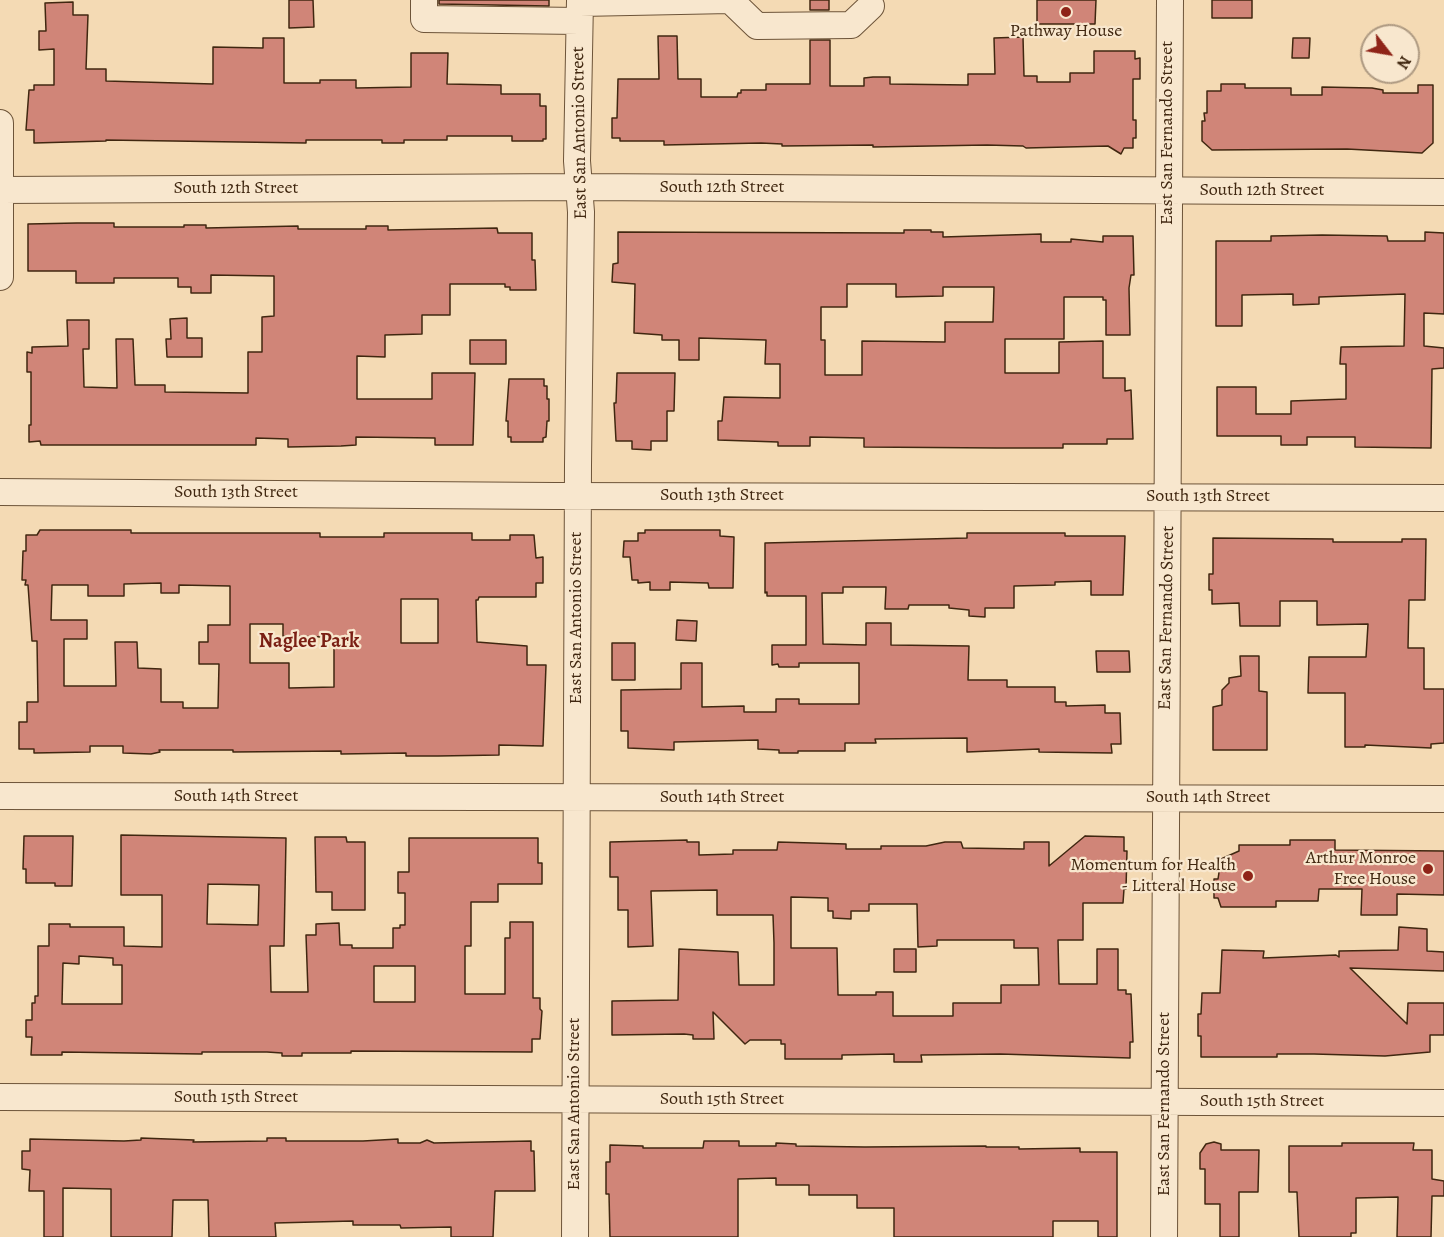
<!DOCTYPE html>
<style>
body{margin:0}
#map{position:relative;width:1444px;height:1237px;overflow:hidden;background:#f4dab4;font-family:Alegreya,serif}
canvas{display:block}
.north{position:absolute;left:1360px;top:24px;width:60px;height:60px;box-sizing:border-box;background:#f8e7ce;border:2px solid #ae9a82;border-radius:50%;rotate:121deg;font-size:16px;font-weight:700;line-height:24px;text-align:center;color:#402710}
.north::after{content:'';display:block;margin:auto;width:21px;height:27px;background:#8f2418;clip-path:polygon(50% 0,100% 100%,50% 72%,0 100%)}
</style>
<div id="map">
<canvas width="1444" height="1237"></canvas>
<div class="north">N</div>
</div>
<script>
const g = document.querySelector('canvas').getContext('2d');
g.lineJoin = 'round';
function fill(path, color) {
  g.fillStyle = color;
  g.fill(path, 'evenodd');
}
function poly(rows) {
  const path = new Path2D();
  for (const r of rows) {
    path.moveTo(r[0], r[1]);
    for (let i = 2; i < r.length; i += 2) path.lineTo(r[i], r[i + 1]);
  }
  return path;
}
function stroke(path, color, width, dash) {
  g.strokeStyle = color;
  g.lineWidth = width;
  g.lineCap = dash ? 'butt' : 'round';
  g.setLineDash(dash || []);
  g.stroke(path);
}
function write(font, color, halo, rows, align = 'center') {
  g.font = font + ' Alegreya,serif';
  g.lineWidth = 4.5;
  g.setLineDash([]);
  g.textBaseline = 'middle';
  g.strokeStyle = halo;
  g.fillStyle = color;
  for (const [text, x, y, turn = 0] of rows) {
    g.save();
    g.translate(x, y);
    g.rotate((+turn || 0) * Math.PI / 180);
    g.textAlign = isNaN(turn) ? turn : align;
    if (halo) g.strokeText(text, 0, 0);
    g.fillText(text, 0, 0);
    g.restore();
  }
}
const building = poly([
 [289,0,313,0,314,27,289,28,289,0],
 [439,0,549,0,549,6,439,4,439,0],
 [810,0,829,0,829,10,810,10,810,0],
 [1037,0,1096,0,1095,24,1037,24,1037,0],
 [1212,0,1252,0,1252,18,1212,18,1212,0],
 [73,2,73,15,88,15,86,69,106,69,106,81,213,84,213,47,263,48,263,38,284,38,284,83,320,83,320,80,356,80,356,88,411,87,411,53,448,53,447,84,501,85,501,94,540,94,540,106,546,106,546,139,543,139,543,141,512,141,512,136,447,136,447,140,404,140,404,143,382,143,382,140,306,140,306,143,106,140,106,141,34,143,34,130,26,130,29,90,34,90,34,85,54,85,54,49,39,50,39,31,46,31,45,3,73,2],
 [658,36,677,36,678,79,701,79,701,97,737,97,738,93,741,93,741,90,766,90,766,84,810,84,810,40,830,40,830,86,864,86,864,78,873,77,890,77,890,84,968,85,968,74,995,74,994,38,1023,37,1024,76,1037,76,1037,82,1070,82,1070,73,1094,73,1094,51,1135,51,1135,59,1140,58,1140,79,1133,79,1133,120,1136,120,1136,138,1133,138,1133,148,1124,148,1121,154,1108,146,1026,148,1023,146,987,145,873,147,873,145,782,146,782,144,761,143,664,145,664,141,620,141,620,138,612,138,612,118,617,118,618,79,659,79,658,36],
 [1293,38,1310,38,1309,58,1292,58,1293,38],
 [1221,84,1245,84,1245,88,1291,88,1291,95,1322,95,1322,87,1372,88,1383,90,1383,93,1418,93,1418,85,1433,85,1433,143,1422,153,1347,149,1212,150,1202,141,1202,121,1205,121,1204,113,1207,113,1207,91,1221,91,1221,84],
 [77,223,114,223,114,227,184,227,184,225,206,225,206,228,298,226,298,229,366,229,366,226,388,226,388,230,497,228,498,233,532,233,532,260,535,260,536,290,510,290,510,287,505,287,505,284,450,284,450,315,422,315,422,334,385,335,385,357,357,356,357,399,432,399,432,373,475,373,473,445,435,445,435,438,356,437,356,445,341,446,288,447,288,439,256,438,256,445,41,445,40,441,29,442,29,425,31,425,31,372,27,372,27,352,32,353,32,347,68,346,67,320,89,320,89,349,83,349,84,387,117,388,116,339,133,339,135,385,165,385,165,392,248,393,248,352,262,352,262,317,274,316,274,276,211,275,211,293,191,293,191,287,178,287,178,278,114,278,114,283,76,283,76,271,28,271,28,224,77,223],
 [904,230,931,230,931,232,943,232,943,237,1041,234,1041,242,1071,242,1071,239,1103,242,1103,236,1133,236,1134,275,1131,275,1129,288,1130,335,1106,335,1106,300,1103,300,1103,297,1064,297,1064,339,1005,339,1005,373,1059,373,1059,342,1103,341,1103,378,1125,378,1125,391,1131,390,1133,439,1107,439,1107,444,1063,444,1063,448,997,448,864,447,864,438,810,437,810,446,778,446,778,442,718,440,718,421,722,421,724,397,780,398,780,364,765,364,766,340,699,338,699,360,679,360,679,340,662,340,662,335,634,333,635,284,612,282,613,264,618,263,618,232,904,233,904,230],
 [847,284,896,284,896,297,943,296,943,287,994,287,993,322,945,322,945,342,862,341,862,375,825,375,825,340,821,340,821,307,847,307,847,284],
 [1425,232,1444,233,1444,314,1424,313,1424,346,1444,348,1444,368,1432,369,1431,448,1355,447,1355,437,1307,437,1307,445,1281,445,1281,436,1217,436,1217,387,1256,387,1256,414,1291,414,1291,401,1346,399,1346,364,1340,364,1341,347,1404,346,1405,294,1319,297,1319,304,1293,305,1293,294,1242,295,1242,326,1216,326,1216,241,1271,241,1271,236,1322,235,1387,236,1388,241,1425,241,1425,232],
 [187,318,187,338,202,338,202,357,167,357,166,339,171,339,170,319,187,318],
 [470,340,506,340,506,364,470,364,470,340],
 [617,373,675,373,674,411,667,411,667,441,651,441,651,450,632,449,632,441,616,441,614,403,616,403,617,373],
 [509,379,544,379,544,386,547,386,547,399,549,399,549,421,547,421,546,437,543,438,543,442,511,442,511,437,508,437,508,421,506,421,509,379],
 [40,530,131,530,131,533,320,533,320,537,384,537,384,533,472,533,472,540,510,540,510,535,534,535,536,558,543,557,543,583,536,583,536,597,479,597,478,600,476,600,477,642,527,646,527,665,546,665,543,746,499,745,499,755,438,756,406,756,406,753,341,754,341,751,233,752,233,750,159,750,160,752,151,754,123,753,123,746,90,746,90,752,34,753,34,749,19,749,19,722,27,722,27,702,38,702,37,641,32,641,28,585,25,585,26,580,22,580,23,551,26,551,26,535,37,535,40,530],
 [161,583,161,593,179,593,179,585,230,586,230,625,208,625,208,642,199,642,199,664,219,664,218,708,183,708,183,702,161,702,161,669,138,668,137,642,115,642,116,686,64,686,64,639,87,639,87,620,51,620,52,585,88,585,88,596,124,596,124,584,161,583],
 [401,599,438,599,438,643,401,643,401,599],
 [250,624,283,624,283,636,326,637,326,642,334,642,334,687,289,688,289,663,250,663,250,624],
 [645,530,720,530,720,536,734,537,733,588,709,588,708,583,670,582,670,590,650,590,650,582,638,583,638,580,632,580,630,557,623,557,624,541,638,541,638,533,645,533,645,530],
 [967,533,1065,533,1065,536,1125,536,1123,595,1091,595,1091,581,1055,582,1055,585,1014,586,1014,608,985,608,985,617,969,616,969,610,949,608,949,605,909,605,908,609,885,609,886,587,843,587,843,593,822,593,823,644,866,645,866,623,891,623,891,645,969,646,968,680,1007,680,1007,687,1055,687,1055,702,1066,702,1066,706,1105,705,1105,713,1120,713,1121,744,1111,744,1112,753,1039,752,1039,749,967,752,967,738,875,739,876,743,845,743,845,751,798,751,798,753,779,753,779,750,758,749,758,740,674,742,674,750,628,748,628,731,621,731,621,690,681,689,681,663,702,663,702,707,744,706,744,712,776,712,776,699,799,699,799,704,859,704,859,663,799,663,799,667,779,667,778,664,772,665,772,645,806,645,806,596,767,596,767,592,765,593,765,543,967,538,967,533],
 [1213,538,1333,539,1333,542,1402,542,1402,539,1426,539,1425,600,1409,600,1408,648,1424,648,1424,689,1444,689,1444,743,1431,744,1431,748,1365,745,1365,747,1345,747,1345,693,1308,693,1309,657,1366,657,1368,624,1317,625,1317,601,1280,601,1280,626,1240,626,1239,603,1212,604,1212,590,1209,590,1209,574,1213,574,1213,538],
 [677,620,697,621,696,641,676,640,677,620],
 [612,643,635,643,635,680,612,680,612,643],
 [1096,651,1129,651,1130,672,1097,672,1096,651],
 [1240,656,1259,656,1259,691,1267,692,1267,750,1213,750,1213,707,1222,705,1222,690,1229,683,1229,678,1241,676,1240,656],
 [121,835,286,838,284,946,270,946,271,992,308,992,306,935,316,935,316,924,339,923,340,945,352,945,352,948,393,948,393,928,400,928,400,925,405,925,405,893,398,893,398,872,409,872,409,838,538,838,538,863,542,863,542,884,498,884,498,902,471,902,471,946,465,946,465,994,505,994,505,938,510,938,510,922,533,922,533,998,540,998,540,1009,542,1011,540,1039,532,1039,532,1052,351,1051,351,1053,302,1053,302,1056,282,1056,282,1053,267,1052,202,1052,202,1054,62,1052,62,1055,31,1055,32,1037,26,1037,26,1020,32,1020,32,1003,35,1003,35,996,38,996,38,946,49,946,49,924,70,924,70,927,124,927,124,946,162,947,162,895,121,895,121,835],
 [208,884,259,885,258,925,207,924,208,884],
 [79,956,113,958,113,965,122,965,122,1004,62,1004,63,963,79,964,79,956],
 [374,966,415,966,415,1002,374,1002,374,966],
 [24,836,73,836,72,886,55,886,55,883,26,883,26,869,23,869,24,836],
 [1085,836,1124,837,1124,851,1127,851,1126,889,1124,889,1123,903,1083,903,1083,940,1058,940,1059,984,1097,984,1097,949,1118,949,1118,990,1126,990,1126,994,1131,994,1133,1042,1130,1042,1130,1058,1000,1054,921,1055,922,1062,894,1062,894,1054,842,1055,842,1059,785,1059,785,1044,781,1044,781,1040,750,1040,745,1044,713,1012,714,1039,693,1039,693,1035,684,1034,612,1035,612,1001,678,1000,679,949,738,952,739,985,774,985,774,943,773,915,717,915,717,890,651,891,653,946,628,947,628,910,618,910,618,877,610,877,610,842,687,840,687,842,699,842,699,855,733,854,733,850,777,850,778,842,846,844,846,849,881,849,881,846,926,846,945,842,961,842,963,848,1024,849,1024,842,1049,842,1049,866,1085,836],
 [791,897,828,898,828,911,833,911,833,918,851,919,851,911,869,911,869,904,917,904,918,947,937,946,937,940,1014,940,1014,948,1038,948,1039,985,1001,985,1001,1003,953,1003,953,1016,893,1016,893,992,876,992,876,995,838,995,837,948,791,948,791,897],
 [315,837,346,837,347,842,365,842,365,910,332,910,332,892,316,892,315,837],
 [1290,840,1335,840,1335,850,1444,851,1444,895,1397,894,1397,915,1361,915,1362,889,1319,889,1318,901,1276,901,1276,907,1221,907,1218,898,1214,898,1214,879,1218,879,1221,859,1239,851,1239,845,1290,845,1290,840],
 [1399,927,1427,929,1427,951,1444,952,1444,971,1350,968,1407,1024,1408,1003,1444,1003,1444,1035,1430,1035,1430,1052,1385,1056,1314,1054,1277,1054,1277,1057,1201,1057,1201,1036,1198,1036,1198,1014,1201,1014,1202,993,1220,993,1222,950,1264,951,1263,958,1336,955,1339,957,1339,951,1398,950,1399,927],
 [894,949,916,949,916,972,894,972,894,949],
 [141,1138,194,1140,193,1142,267,1141,267,1138,286,1138,286,1141,363,1141,398,1139,398,1143,420,1143,427,1140,434,1143,531,1141,531,1151,534,1151,535,1191,495,1191,493,1237,451,1237,451,1227,401,1228,400,1225,353,1225,353,1221,275,1223,276,1237,209,1237,208,1200,173,1200,172,1237,111,1237,111,1189,63,1188,63,1237,44,1237,44,1191,29,1191,30,1170,22,1169,22,1151,30,1151,30,1139,124,1141,141,1140,141,1138],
 [704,1141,739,1141,739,1146,776,1146,776,1143,796,1144,796,1146,865,1147,986,1146,986,1147,1019,1147,1019,1149,1080,1148,1080,1152,1117,1152,1117,1237,1098,1237,1098,1221,1053,1221,1053,1237,894,1237,894,1208,857,1208,857,1195,809,1195,809,1185,776,1185,776,1178,738,1179,738,1237,610,1237,609,1194,606,1194,606,1162,610,1162,610,1145,643,1146,643,1148,703,1148,704,1141],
 [1214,1142,1221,1144,1221,1150,1259,1150,1258,1192,1239,1192,1239,1237,1220,1237,1220,1204,1205,1204,1205,1169,1200,1169,1200,1153,1206,1144,1214,1142],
 [1342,1143,1414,1143,1413,1150,1432,1150,1432,1179,1444,1181,1444,1196,1432,1196,1431,1237,1397,1237,1398,1197,1356,1198,1356,1233,1351,1233,1351,1237,1299,1237,1297,1192,1289,1192,1289,1146,1342,1146,1342,1143]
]);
fill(building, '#d08578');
stroke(building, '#402710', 1.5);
const minor = poly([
 [424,0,424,19,579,21],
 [580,3,730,0,757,26,851,25,871,6],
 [0,123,0,277],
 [1,190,579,187,1444,192],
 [0,492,554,496,1444,498],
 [0,796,1444,799],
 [0,1097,1444,1103],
 [575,1237,578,465,581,212,577,161,580,0],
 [1164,1237,1170,0]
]);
stroke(minor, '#6d5439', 28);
stroke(minor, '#f8e7ce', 26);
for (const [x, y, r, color] of [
 [1066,12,6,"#8f2418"],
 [1428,869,6,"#8f2418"],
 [1248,876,6,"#8f2418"]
]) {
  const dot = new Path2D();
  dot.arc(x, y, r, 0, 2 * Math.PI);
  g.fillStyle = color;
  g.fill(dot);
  stroke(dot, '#f8e7ce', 2);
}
write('18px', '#402710', '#f8e7ce', [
 ["Pathway House",1066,32,"center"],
 ["Arthur Monroe",1416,859],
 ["Free House",1416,880],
 ["Momentum for Health",1236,866],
 ["- Litteral House",1236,887]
], 'right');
write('18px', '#402710', '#f8e7ce', [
 ["East San Antonio Street",580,133,-91],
 ["East San Fernando Street",1168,133,-90],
 ["South 12th Street",722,188],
 ["South 12th Street",236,189],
 ["South 12th Street",1262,191],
 ["South 13th Street",236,493],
 ["South 13th Street",722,496],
 ["South 13th Street",1208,497],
 ["East San Antonio Street",577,618,-90],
 ["East San Fernando Street",1167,618,-89],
 ["South 14th Street",236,797],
 ["South 14th Street",722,798],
 ["South 14th Street",1208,798],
 ["South 15th Street",236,1098],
 ["South 15th Street",722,1100],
 ["South 15th Street",1262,1102],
 ["East San Antonio Street",575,1104,-90],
 ["East San Fernando Street",1165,1104,-90]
]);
write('bold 20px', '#7a1f14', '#f8e7ce', [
 ["Naglee Park",309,642]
]);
</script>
